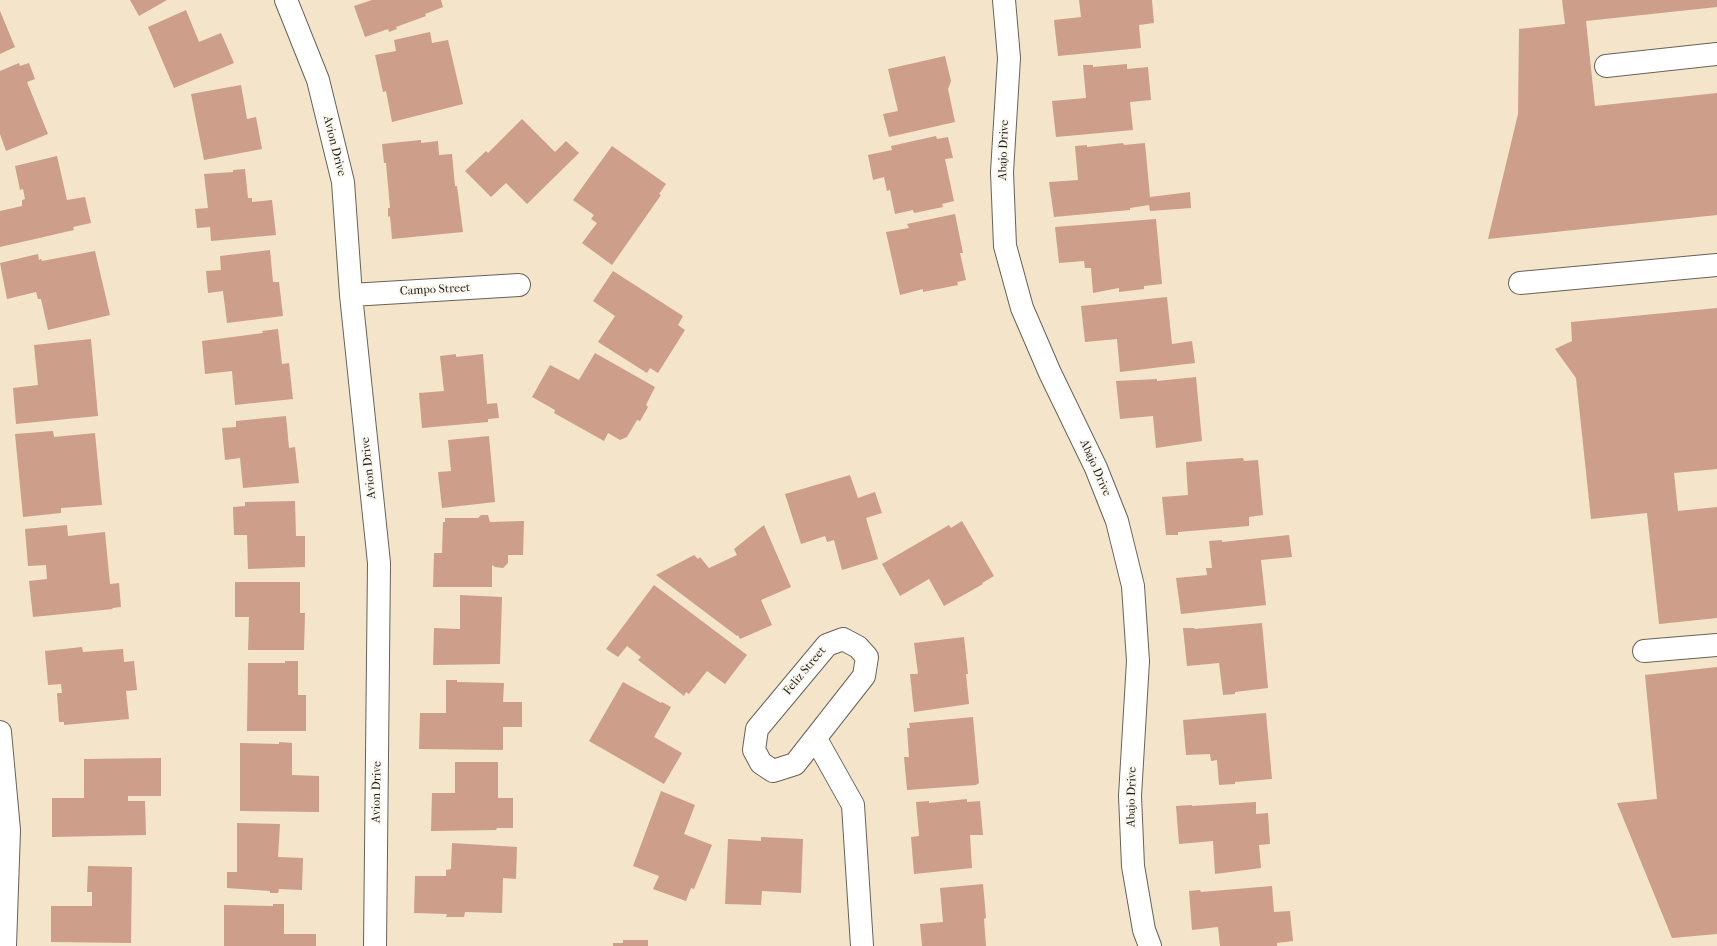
<!DOCTYPE html>
<style>
body{margin:0}
canvas{display:block;background:#f3e4ca}
</style>
<canvas width="1717" height="946"></canvas>
<script>
const g = document.querySelector('canvas').getContext('2d');
g.lineJoin = 'round';
function fill(path, color) {
  g.fillStyle = color;
  g.fill(path, 'evenodd');
}
function poly(rows) {
  const path = new Path2D();
  for (const r of rows) {
    path.moveTo(r[0], r[1]);
    for (let i = 2; i < r.length; i += 2) path.lineTo(r[i], r[i + 1]);
  }
  return path;
}
function stroke(path, color, width, dash) {
  g.strokeStyle = color;
  g.lineWidth = width;
  g.lineCap = dash ? 'butt' : 'round';
  g.setLineDash(dash || []);
  g.stroke(path);
}
function write(font, color, halo, rows, align = 'center') {
  g.font = font + ' "IM FELL French Canon",serif';
  g.lineWidth = 4;
  g.setLineDash([]);
  g.textBaseline = 'middle';
  g.strokeStyle = halo;
  g.fillStyle = color;
  for (const [text, x, y, turn = 0] of rows) {
    g.save();
    g.translate(x, y);
    g.rotate((+turn || 0) * Math.PI / 180);
    g.textAlign = isNaN(turn) ? turn : align;
    if (halo) g.strokeText(text, 0, 0);
    g.fillText(text, 0, 0);
    g.restore();
  }
}
fill(poly([
 [130,0,167,0,139,16],
 [372,0,441,0,443,7,425,14,426,16,396,27,397,29,389,32,388,29,365,37,354,6],
 [1079,0,1152,0,1154,23,1139,25,1141,48,1058,56,1054,20,1081,17],
 [1562,0,1717,0,1717,7,1586,21,1595,106,1717,93,1717,215,1488,239,1518,114,1519,29,1565,24],
 [186,10,199,42,221,33,234,63,174,88,148,27],
 [0,11,15,47,0,54],
 [430,32,432,43,448,40,463,104,392,122,386,91,383,92,375,55,396,51,394,40],
 [945,56,951,81,948,89,955,122,889,137,883,114,898,111,888,69],
 [19,63,20,66,29,63,35,79,27,82,48,134,6,151,0,134,0,71],
 [1127,64,1127,69,1148,67,1151,100,1130,102,1133,130,1056,137,1052,101,1086,98,1083,65,1093,65,1093,67],
 [241,85,247,119,256,117,262,149,204,160,191,94],
 [522,119,555,152,566,141,579,153,527,204,506,183,491,197,465,171,486,151,488,153],
 [936,136,937,139,948,137,953,158,945,159,954,201,942,204,943,207,914,213,913,210,895,214,890,190,887,191,884,177,873,180,868,155,892,150,891,146],
 [421,140,421,143,438,141,439,155,452,154,455,186,457,186,463,232,392,239,390,216,388,217,388,208,390,208,386,163,384,163,382,144],
 [1123,143,1124,145,1145,143,1150,197,1190,192,1191,208,1150,211,1149,205,1130,208,1130,210,1054,217,1049,182,1078,180,1075,146,1087,145,1087,147],
 [612,146,666,184,659,194,661,195,612,265,582,243,597,223,591,219,594,215,573,200],
 [57,156,67,200,85,197,91,223,73,227,74,230,0,247,0,211,22,206,22,200,25,199,23,189,20,190,15,166],
 [245,169,248,198,252,198,252,202,272,200,276,235,211,241,210,227,197,228,195,209,208,208,204,174,233,172,233,170],
 [955,214,963,253,960,253,966,280,957,282,958,285,923,292,923,289,900,295,886,232,909,228,907,224],
 [1156,219,1162,284,1144,286,1144,289,1119,292,1119,288,1093,293,1091,268,1085,268,1084,261,1059,263,1055,227],
 [270,250,273,282,279,282,283,316,227,323,223,291,208,293,206,271,221,270,220,256],
 [95,251,110,315,48,330,41,299,38,299,36,292,7,299,0,263,38,254,39,260,41,259,42,261],
 [613,271,683,316,678,325,685,330,658,373,650,368,647,373,598,342,615,316,593,301],
 [1167,297,1172,344,1192,341,1195,363,1120,372,1117,339,1085,342,1081,306],
 [1717,308,1717,469,1674,473,1678,511,1717,507,1717,618,1659,624,1647,513,1591,519,1576,378,1555,349,1572,341,1571,322],
 [278,329,282,364,289,363,293,399,235,405,232,371,205,374,202,341,263,333,262,331],
 [91,339,98,416,16,424,13,388,38,385,34,345],
 [595,353,655,387,646,405,648,407,640,421,637,420,627,437,620,440,608,433,604,441,554,413,555,410,532,397,550,365,579,380],
 [456,354,456,357,483,354,487,404,497,403,499,418,488,419,488,422,422,428,419,393,444,391,440,356],
 [1196,377,1202,441,1156,448,1153,416,1120,419,1116,381,1157,379,1157,381],
 [286,416,289,448,295,447,299,483,243,488,240,458,225,460,222,428,236,427,236,421],
 [53,431,54,437,95,433,102,505,61,508,61,513,23,517,15,434],
 [489,436,495,502,442,508,438,472,451,471,448,440],
 [1243,458,1244,461,1258,460,1263,515,1249,517,1249,526,1178,532,1178,535,1166,535,1162,497,1188,495,1186,462],
 [850,475,858,498,875,492,882,513,866,518,878,559,842,570,834,540,827,542,825,536,801,544,785,494],
 [295,501,296,536,305,536,305,567,248,569,247,535,234,535,233,507,245,506,245,502],
 [481,515,488,515,490,522,524,521,523,555,508,555,508,563,503,568,495,567,492,565,492,587,433,587,434,553,442,553,443,522,445,522,445,518,478,518],
 [962,521,994,576,982,583,983,584,944,606,929,579,900,596,882,564,949,525,951,528],
 [67,525,68,536,105,532,110,584,119,583,121,607,112,608,113,609,33,617,29,581,47,579,46,565,28,566,25,529],
 [764,525,791,587,761,600,772,625,740,639,738,635,737,636,656,575,694,555,698,559,700,557,709,568,737,555,734,549],
 [1289,535,1292,557,1261,560,1266,605,1181,614,1176,578,1207,575,1206,568,1212,568,1209,541,1222,540,1222,542],
 [235,582,300,582,300,613,305,613,304,650,248,650,249,617,235,617],
 [654,585,747,655,725,684,707,671,689,694,686,692,684,696,638,660,641,657,627,646,618,657,606,649],
 [460,595,502,597,500,664,433,665,434,628,460,629],
 [1262,623,1268,688,1235,692,1235,694,1223,695,1219,663,1187,666,1183,628,1194,628,1195,629],
 [964,637,968,674,966,674,969,704,914,712,910,674,918,674,914,643],
 [82,647,83,652,123,649,124,662,134,661,137,690,126,691,129,719,64,725,64,722,59,722,57,693,62,693,61,684,48,685,45,651],
 [285,661,298,661,298,695,306,695,306,731,247,731,248,663,285,663],
 [1717,667,1717,934,1672,938,1617,803,1657,799,1645,675],
 [446,680,457,680,457,682,504,683,503,702,522,702,522,727,503,727,503,750,419,749,420,713,446,713],
 [623,682,661,703,662,702,671,707,654,737,682,753,664,784,589,741],
 [1266,713,1272,779,1235,782,1235,784,1219,785,1217,760,1211,761,1210,754,1186,755,1183,720],
 [973,717,979,783,976,785,907,790,904,757,909,757,907,728,910,728,909,723],
 [279,742,292,743,292,775,319,776,319,812,240,811,240,743,279,744],
 [161,758,161,796,128,796,128,801,145,801,146,835,52,837,52,798,84,798,84,759],
 [455,762,498,762,498,798,513,798,513,828,497,828,496,830,431,831,432,793,455,793],
 [661,791,695,805,684,834,712,845,694,889,691,888,686,901,653,889,659,876,633,866],
 [967,799,967,802,980,801,983,835,970,835,972,868,914,874,911,837,919,836,916,802,929,801,929,803],
 [1256,802,1256,814,1268,813,1270,844,1259,845,1261,868,1215,874,1213,841,1179,844,1176,806,1192,805,1192,806],
 [237,823,280,824,278,857,303,858,302,890,279,889,278,893,270,893,270,891,227,888,227,872,237,872],
 [761,837,803,839,801,893,762,891,761,905,725,904,728,839,761,841],
 [452,843,517,847,516,879,503,878,502,913,465,912,464,917,446,917,447,914,414,913,415,876,446,876,446,870,451,869],
 [88,866,132,867,131,943,51,942,51,906,92,906,92,892,87,892],
 [983,884,986,918,984,919,986,946,922,946,920,924,943,922,940,888],
 [1272,886,1274,912,1290,911,1293,941,1277,943,1277,946,1220,946,1218,927,1192,930,1189,891,1200,890,1201,892],
 [273,904,284,904,284,934,316,934,316,946,224,946,224,905,273,906],
 [623,940,648,940,648,946,613,946,613,943,623,943]
]), '#cd9e89');
const minor = poly([
 [286,0,318,80,343,182,351,295,379,563,375,946],
 [1004,0,1009,58,1002,172,1005,246,1022,308,1050,373,1096,468,1117,521,1133,586,1138,661,1130,796,1133,866,1144,930,1150,946],
 [1606,66,1717,54],
 [1520,283,1717,265],
 [351,295,519,285],
 [843,639,858,647,867,657,864,676,795,764,773,771,761,763,754,750,757,729,827,645,843,639],
 [1644,651,1717,645],
 [0,732,9,830,5,946],
 [816,739,853,805,862,946]
]);
stroke(minor, '#676259', 24);
stroke(minor, '#fff', 22);
write('12px', '#1c1c1c', '#fbf7ec', [
 ["Avion Drive",334,146,76],
 ["Abajo Drive",1004,150,-88],
 ["Campo Street",435,290,-3],
 ["Avion Drive",369,468,-96],
 ["Abajo Drive",1095,468,66],
 ["Feliz Street",805,671,-50],
 ["Avion Drive",377,792,-89],
 ["Abajo Drive",1132,797,-89]
]);
</script>
